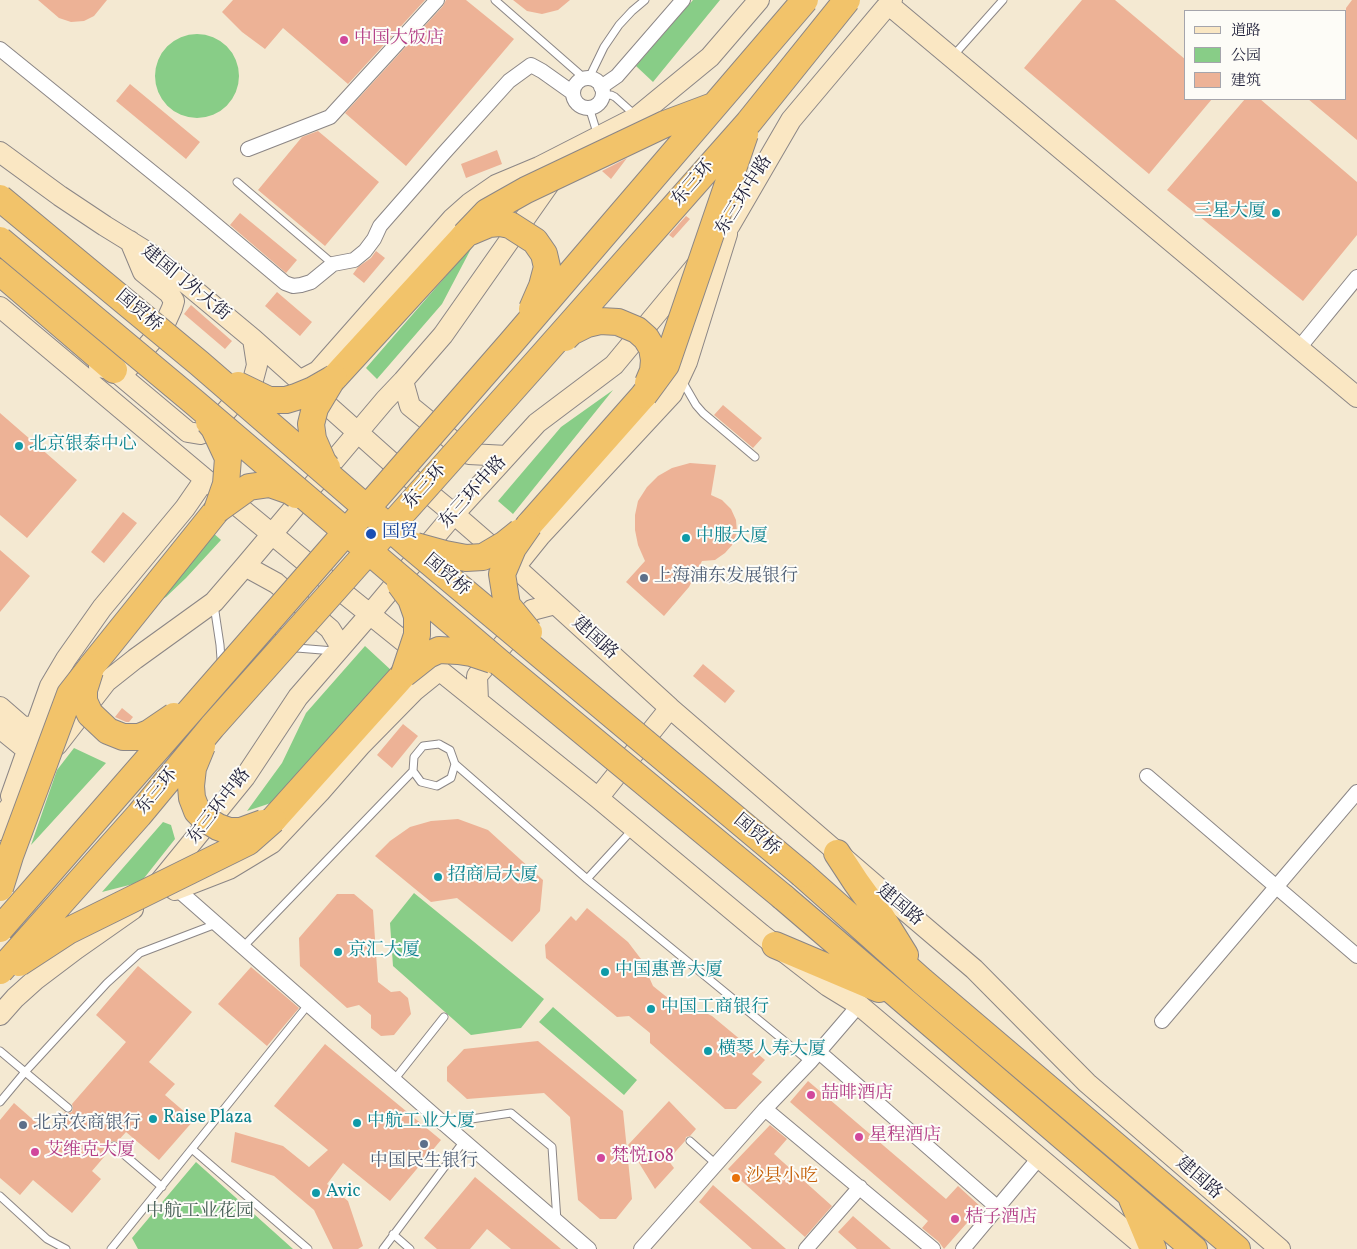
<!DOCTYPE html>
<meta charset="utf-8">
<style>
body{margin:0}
#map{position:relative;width:1357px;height:1249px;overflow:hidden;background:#f4e9d2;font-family:Vollkorn,"Noto Serif SC",serif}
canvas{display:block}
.legend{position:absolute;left:1184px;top:10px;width:162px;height:90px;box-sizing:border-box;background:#fdfcf7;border:1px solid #a5a5ac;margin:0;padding:6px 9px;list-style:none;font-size:15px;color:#22223b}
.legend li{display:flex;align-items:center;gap:10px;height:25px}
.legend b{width:25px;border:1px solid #a5a5ac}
</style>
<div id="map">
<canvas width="1357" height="1249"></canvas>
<ul class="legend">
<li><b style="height:6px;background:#fae7c3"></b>道路</li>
<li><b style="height:14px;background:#88cd87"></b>公园</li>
<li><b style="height:14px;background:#edb296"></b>建筑</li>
</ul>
</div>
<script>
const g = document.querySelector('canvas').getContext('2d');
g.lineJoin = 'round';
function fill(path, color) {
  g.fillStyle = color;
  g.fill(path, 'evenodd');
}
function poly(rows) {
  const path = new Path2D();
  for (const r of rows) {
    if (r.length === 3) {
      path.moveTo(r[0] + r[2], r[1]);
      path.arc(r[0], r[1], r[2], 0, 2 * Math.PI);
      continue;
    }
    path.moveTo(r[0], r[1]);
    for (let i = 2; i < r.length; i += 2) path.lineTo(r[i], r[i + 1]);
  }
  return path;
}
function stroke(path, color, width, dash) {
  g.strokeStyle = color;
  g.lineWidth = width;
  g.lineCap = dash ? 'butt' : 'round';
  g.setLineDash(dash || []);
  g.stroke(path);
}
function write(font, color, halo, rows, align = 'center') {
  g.font = font + ' Vollkorn,"Noto Serif SC",serif';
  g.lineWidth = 4;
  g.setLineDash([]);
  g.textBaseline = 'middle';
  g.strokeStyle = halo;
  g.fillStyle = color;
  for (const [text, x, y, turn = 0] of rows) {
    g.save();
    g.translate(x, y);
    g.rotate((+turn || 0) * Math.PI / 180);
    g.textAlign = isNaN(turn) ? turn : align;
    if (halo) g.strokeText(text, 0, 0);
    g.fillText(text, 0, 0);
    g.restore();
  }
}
fill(poly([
 [693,0,720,0,653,82,636,66],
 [197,76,42],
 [473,245,442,304,377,379,366,368],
 [613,390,513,514,498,501,561,427],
 [212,532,221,540,186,578,166,597,146,608],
 [365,646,392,671,277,801,247,811,282,763,306,713],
 [74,748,106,763,31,845,57,770],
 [163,822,171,825,175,839,141,882,102,892],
 [414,893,544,999,521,1028,471,1035,393,966,390,923],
 [553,1007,637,1080,624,1095,539,1022],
 [196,1162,293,1249,138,1249,132,1238]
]), '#88cd87');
fill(poly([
 [38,0,107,0,94,16,84,21,71,22,59,18],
 [233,0,425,0,348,84,283,28,265,49,242,32,222,12],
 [446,0,466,0,514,39,406,166,345,113,443,6],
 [513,0,570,0,558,10,542,14,527,11],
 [1082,0,1115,0,1186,60,1186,99,1212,99,1149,174,1024,68],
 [1352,0,1357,0,1357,140,1308,99,1346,99,1346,8],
 [130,84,200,142,186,159,116,101],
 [1245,99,1260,99,1357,182,1357,235,1303,301,1167,190],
 [318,131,379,182,325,246,258,190,302,137],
 [497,150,502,164,466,178,461,164],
 [627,158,611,179,602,171],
 [240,213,297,260,286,273,230,225],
 [686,216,690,219,673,238,669,235],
 [376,251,385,258,364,283,353,274,358,267,371,258],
 [277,292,312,322,300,336,265,306],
 [191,305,232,341,225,349,184,314],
 [723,405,762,438,753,448,714,415],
 [0,413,77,480,27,538,0,515],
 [690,463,716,465,711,495,722,500,731,509,736,520,737,532,733,544,725,553,715,560,702,561,689,587,664,616,626,582,645,561,638,545,635,530,635,515,638,501,647,487,658,476,672,468],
 [123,512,137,523,104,563,91,552],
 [0,550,30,576,0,612],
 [703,664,735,691,725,703,693,676],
 [122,708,133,717,129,722,126,722,115,717],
 [403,724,418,736,392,768,377,755],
 [458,819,488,830,543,880,540,911,512,942,457,898,431,902,375,856,390,841,410,827,431,821],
 [337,894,354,894,373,910,378,982,391,992,400,991,408,998,411,1014,394,1035,381,1036,371,1028,371,1015,359,1005,347,1008,300,966,299,938],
 [587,908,628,942,641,959,653,986,679,1007,684,1002,712,1016,765,1060,752,1074,762,1082,736,1109,725,1109,650,1043,650,1033,629,1016,617,1017,546,958,545,945,571,916,576,921],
 [138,966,192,1012,149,1062,175,1084,165,1095,194,1120,159,1160,126,1132,117,1142,114,1141,110,1142,109,1146,110,1150,92,1171,101,1179,72,1213,33,1180,20,1195,0,1178,0,1120,14,1103,47,1132,65,1112,68,1113,72,1112,73,1108,72,1104,126,1042,96,1015],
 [251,967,299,1008,267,1046,218,1004],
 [538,1041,623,1111,632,1199,616,1219,600,1219,578,1200,570,1117,544,1093,467,1099,447,1081,447,1067,464,1049],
 [325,1044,441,1140,390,1201,343,1163,327,1184,348,1201,363,1246,358,1249,333,1249,314,1210,274,1176,231,1162,235,1132,283,1146,309,1167,328,1150,274,1106],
 [808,1081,946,1199,958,1186,981,1207,944,1249,939,1242,922,1228,928,1221,790,1102],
 [669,1101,696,1129,690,1136,686,1137,685,1141,668,1160,674,1168,655,1189,628,1145],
 [770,1125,787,1139,774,1154,832,1206,805,1237,728,1169],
 [475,1177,561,1249,511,1249,487,1229,470,1249,437,1249,424,1238],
 [713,1185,786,1249,752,1249,699,1202],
 [853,1216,891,1249,857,1249,838,1232]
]), '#edb296');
const lane = poly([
 [495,0,584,78],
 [953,56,1003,0],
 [589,78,604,47,619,25,632,11,645,0],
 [602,96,611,95,615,97,635,115],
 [589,107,598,136],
 [237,182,333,264],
 [679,383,685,386,696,405,703,413,755,457],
 [214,605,220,645,221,659],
 [271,625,297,648,334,651],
 [439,744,450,750,455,764,451,778,437,786,421,782,413,771,414,757,423,746,439,744],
 [455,764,587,879,810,1062],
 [587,879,632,830],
 [243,947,413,771],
 [0,1051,68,1108],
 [394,1080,444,1017],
 [0,1102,25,1072,107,983,140,953,216,924],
 [445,1123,511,1113,552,1147,557,1221],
 [690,1141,716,1164],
 [114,1146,162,1187],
 [192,1149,308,1249],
 [0,1196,47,1239,66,1249],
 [393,1234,410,1249],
 [111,1249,308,1005],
 [383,1249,464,1141]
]);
const street = poly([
 [0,49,184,198,285,283,293,286,301,285,311,282,333,264,354,260,365,251,374,239,380,226,444,153,509,81,531,65,542,71,573,93],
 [588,93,15],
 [601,87,617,76,683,0],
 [248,149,330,117,437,0],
 [1299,348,1357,277],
 [1147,776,1357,956],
 [177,889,443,1123,589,1249],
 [1162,1021,1357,792],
 [819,1052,998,1208],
 [765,1109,933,1249],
 [641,1249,765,1109,810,1062,859,1005],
 [806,1249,860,1187],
 [963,1249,1039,1158]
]);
const secondary = poly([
 [888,4,1357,397],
 [0,152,60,196,105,226,152,255,253,339,391,462,454,514,515,567,670,708,888,896,974,969,1087,1083,1280,1249],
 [0,307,205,479,341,591,598,798,761,934,828,986,859,1005,1147,1249],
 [99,367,114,370,128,368,163,328,172,308,174,301,169,293,143,272,130,241],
 [114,370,188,432,200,434,209,431,253,380,257,365,253,339],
 [299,381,318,371,452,219,470,203,496,185,539,167,637,117,710,57,759,0],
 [403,381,410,406,469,454,507,456],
 [245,566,276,583,330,629,341,647],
 [515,567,540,536,672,394,687,362,727,234],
 [478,701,477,676,532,610,555,604],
 [0,707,23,727,36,726],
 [0,728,27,750],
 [57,745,106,682,135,659,214,602,245,566,385,400,403,381,443,335,573,150],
 [11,796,50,686,66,659,102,608,185,508,205,479],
 [598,798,670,708],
 [0,830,5,813,35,774],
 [158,884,245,777,298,697,370,614,454,514,537,423,614,365,730,225,791,120,892,0],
 [175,890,229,869,272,843,320,792,361,745,414,691,440,670],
 [0,1015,15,998,35,980,76,949,133,909]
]);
const highway = poly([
 [0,272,114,370],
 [334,378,465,235],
 [529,525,644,395],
 [91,667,217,510],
 [273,820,404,674],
 [837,853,856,882,882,918,905,955],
 [802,874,922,981,1237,1249],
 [783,897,1194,1249],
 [775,945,879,989],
 [1132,1199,1153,1249]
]);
stroke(lane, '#8b8686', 9);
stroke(street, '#8b8686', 16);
stroke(secondary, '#8b8686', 22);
stroke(highway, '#8b8686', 28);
stroke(lane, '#fff', 7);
stroke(street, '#fff', 14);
stroke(secondary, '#fae7c3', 20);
stroke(highway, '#f2c36a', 26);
const highwayBridge = poly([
 [0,198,199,363,408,544,802,874],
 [470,232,489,224,500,223,510,225,535,241,544,254,547,267,542,286,532,309],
 [465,235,487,212,526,190,665,124,713,106],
 [0,240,194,402,500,663,783,897],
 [565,338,571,332,587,324,600,321,618,322,637,330,646,338,652,348,654,360,653,371,648,383],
 [238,385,269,400,286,400,296,397,313,390,334,378],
 [644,395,666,365,745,134],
 [209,422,214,428,228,458,226,484,217,510],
 [327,467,323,462,313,439,311,424,315,408,333,378],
 [217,510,249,487,270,484,290,491,296,495],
 [529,525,513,548,502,574,507,605,529,632],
 [416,546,445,554,466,558,483,557,505,544,520,532],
 [400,584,411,599,417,616,417,635,404,674],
 [90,671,84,690,84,701,90,714,108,731,123,737,139,737,149,733,174,716],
 [404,674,428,655,439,650,458,651,471,653,492,660],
 [202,746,193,768,191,786,192,798,197,811,205,819,218,827,229,831,241,831,263,823],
 [0,888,10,856,70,694,91,667],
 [0,929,511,343,805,0],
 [19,963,68,931,248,842,273,820],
 [0,971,139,815,212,727,536,363,749,122,847,0]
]);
stroke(highwayBridge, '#8b8686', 28, []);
stroke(highwayBridge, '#f2c36a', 26);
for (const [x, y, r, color] of [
 [344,40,5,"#d1479c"],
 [1276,213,5,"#0f9aa8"],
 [19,446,5,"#0f9aa8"],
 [371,534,6,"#1a4fb4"],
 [686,538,5,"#0f9aa8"],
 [644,578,5,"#5c6f8a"],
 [438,877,5,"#0f9aa8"],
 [338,952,5,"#0f9aa8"],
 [605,972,5,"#0f9aa8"],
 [651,1009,5,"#0f9aa8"],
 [708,1051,5,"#0f9aa8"],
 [811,1095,5,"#d1479c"],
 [153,1119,5,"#0f9aa8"],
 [357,1123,5,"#0f9aa8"],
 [23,1125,5,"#5c6f8a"],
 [859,1137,5,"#d1479c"],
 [424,1144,5,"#5c6f8a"],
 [35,1152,5,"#d1479c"],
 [601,1158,5,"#d1479c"],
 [736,1178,5,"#e8710a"],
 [316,1193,5,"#0f9aa8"],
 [955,1219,5,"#d1479c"]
]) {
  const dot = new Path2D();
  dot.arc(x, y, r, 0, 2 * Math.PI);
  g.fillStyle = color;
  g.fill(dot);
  stroke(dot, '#fdfcf7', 2);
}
write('18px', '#b23c85', '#fdfcf7', [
 ["中国大饭店",354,40],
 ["喆啡酒店",821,1095],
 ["星程酒店",869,1137],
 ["艾维克大厦",45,1152],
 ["梵悦108",611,1158],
 ["桔子酒店",965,1219]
], 'left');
write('18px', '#22223b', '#fdfcf7', [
 ["东三环",694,184,-49],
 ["东三环中路",745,196,-58],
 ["建国门外大街",185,284,39],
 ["国贸桥",138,312,40],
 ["东三环",426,487,-48],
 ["东三环中路",474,493,-48],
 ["国贸桥",446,576,40],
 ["建国路",594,639,42],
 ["东三环",158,792,-50],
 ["东三环中路",220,807,-52],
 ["国贸桥",756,836,40],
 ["建国路",899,906,40],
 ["建国路",1198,1179,41]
]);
write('18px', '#0d838f', '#fdfcf7', [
 ["三星大厦",1266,213,"right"],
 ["北京银泰中心",29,446],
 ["中服大厦",696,538],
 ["招商局大厦",448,877],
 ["京汇大厦",348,952],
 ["中国惠普大厦",615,972],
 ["中国工商银行",661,1009],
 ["横琴人寿大厦",718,1051],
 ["Raise Plaza",163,1119],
 ["中航工业大厦",367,1123],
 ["Avic",326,1193]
], 'left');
write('18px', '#164399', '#fdfcf7', [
 ["国贸",382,534]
], 'left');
write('18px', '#4e5e75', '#fdfcf7', [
 ["上海浦东发展银行",654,578],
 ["北京农商银行",33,1125],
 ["中国民生银行",424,1163,"center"]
], 'left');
write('18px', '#c56008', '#fdfcf7', [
 ["沙县小吃",746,1178]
], 'left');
write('18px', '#465e56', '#fdfcf7', [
 ["中航工业花园",200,1213]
]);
</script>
